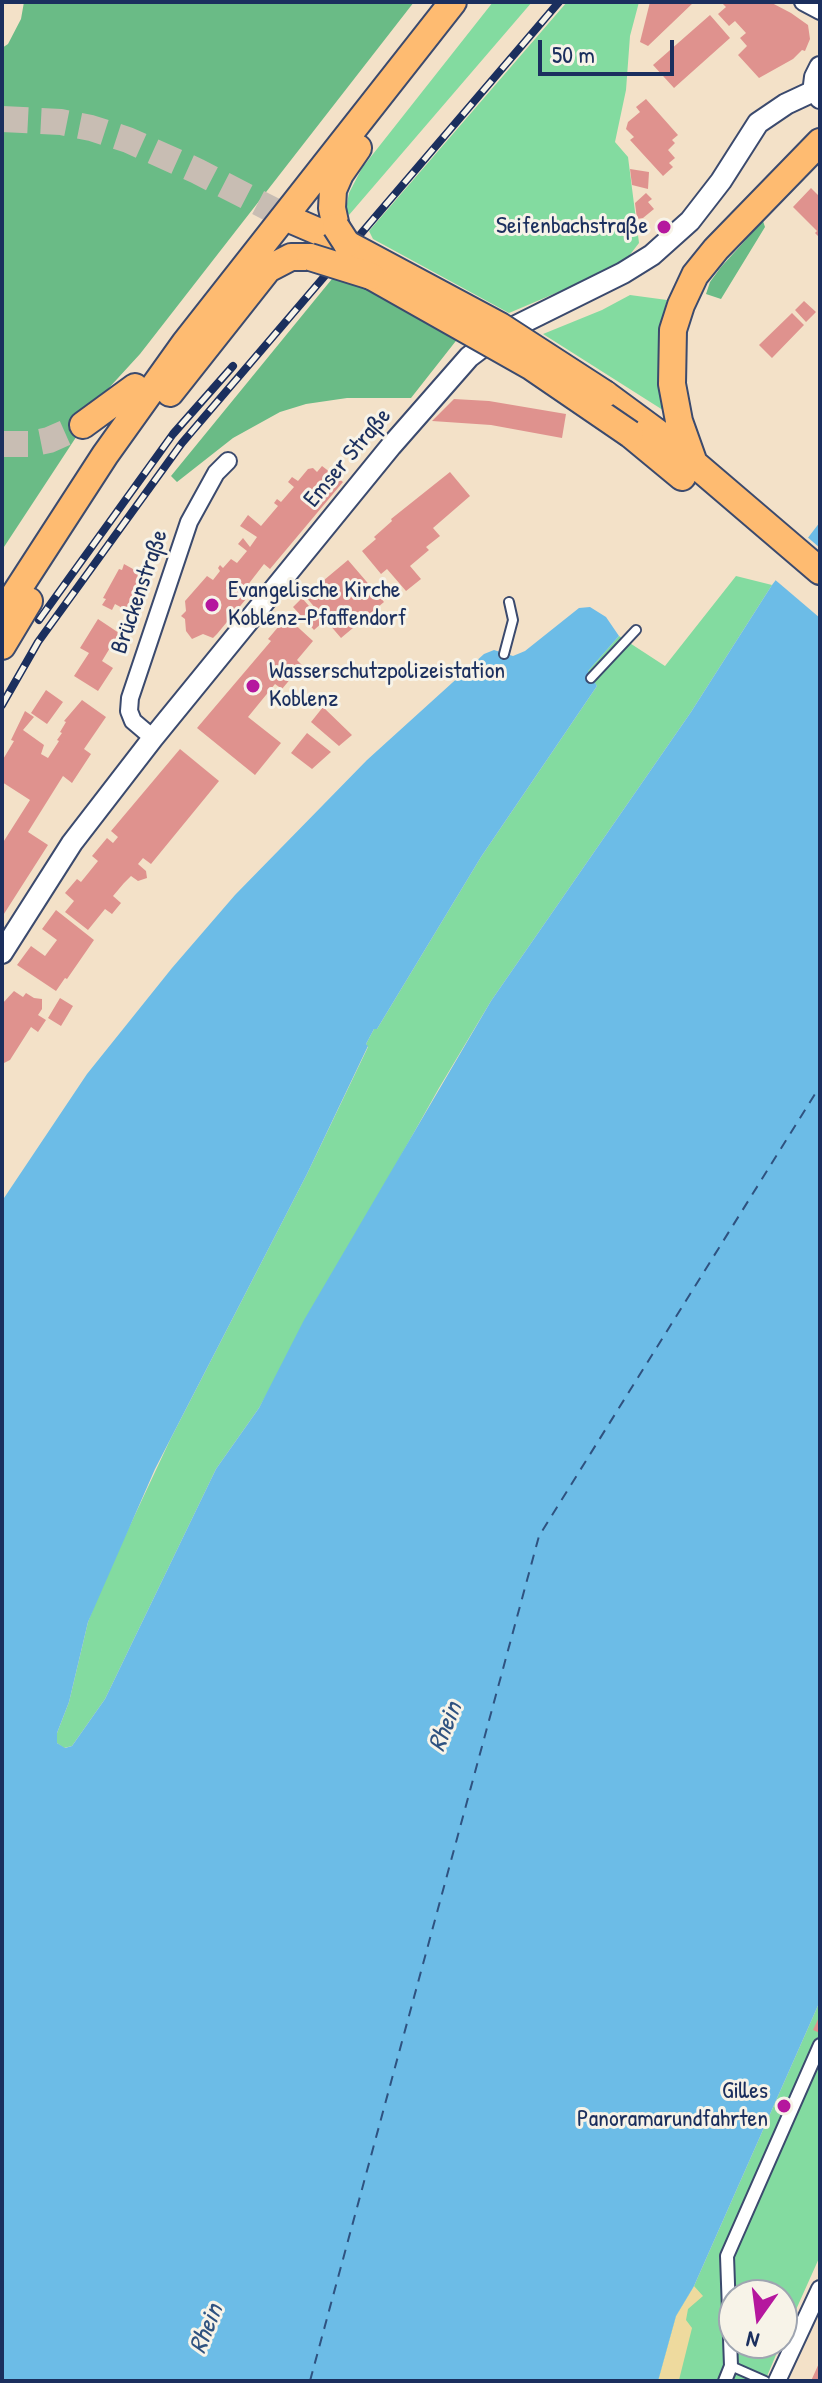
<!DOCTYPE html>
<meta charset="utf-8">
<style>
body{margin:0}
#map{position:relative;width:822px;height:2383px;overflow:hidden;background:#f3e1c8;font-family:"Patrick Hand",sans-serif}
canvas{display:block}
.frame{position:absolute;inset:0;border:4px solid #1b2f5e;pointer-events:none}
.north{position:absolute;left:718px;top:2279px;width:80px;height:80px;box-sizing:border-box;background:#f7f3e8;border:2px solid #9fa5b1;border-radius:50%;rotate:194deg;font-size:22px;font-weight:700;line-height:32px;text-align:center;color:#1b2f5e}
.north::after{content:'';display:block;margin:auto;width:28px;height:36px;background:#b5179e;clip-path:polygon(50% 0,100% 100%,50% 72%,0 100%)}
.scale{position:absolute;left:538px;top:40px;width:136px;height:36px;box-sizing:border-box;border:4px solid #1b2f5e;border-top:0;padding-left:10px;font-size:24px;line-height:28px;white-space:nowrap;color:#1b2f5e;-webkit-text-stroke:6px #f7f3e8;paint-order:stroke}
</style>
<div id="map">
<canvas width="822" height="2383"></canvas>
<div class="frame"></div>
<div class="north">N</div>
<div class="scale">50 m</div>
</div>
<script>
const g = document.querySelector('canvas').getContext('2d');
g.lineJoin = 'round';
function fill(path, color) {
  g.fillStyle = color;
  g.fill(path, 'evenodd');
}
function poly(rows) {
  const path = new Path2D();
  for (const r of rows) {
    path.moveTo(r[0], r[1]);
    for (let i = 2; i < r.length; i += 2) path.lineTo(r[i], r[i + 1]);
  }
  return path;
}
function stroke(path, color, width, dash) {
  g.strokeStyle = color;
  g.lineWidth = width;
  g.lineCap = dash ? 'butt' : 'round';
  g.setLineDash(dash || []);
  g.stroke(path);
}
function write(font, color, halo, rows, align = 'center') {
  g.font = font + ' "Patrick Hand",sans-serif';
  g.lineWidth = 6;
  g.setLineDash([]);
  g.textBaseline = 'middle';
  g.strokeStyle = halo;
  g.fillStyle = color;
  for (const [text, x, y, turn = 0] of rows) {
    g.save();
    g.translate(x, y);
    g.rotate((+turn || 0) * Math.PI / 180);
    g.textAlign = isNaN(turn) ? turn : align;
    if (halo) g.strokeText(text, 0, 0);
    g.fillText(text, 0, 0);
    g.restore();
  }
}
fill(poly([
 [493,2,532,2,349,215,346,209,349,193,362,168],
 [567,2,639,2,630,36,626,90,615,142,628,157,639,243,622,265,509,313,373,239,369,231],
 [630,295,667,300,659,330,658,348,658,372,666,412,543,334,602,310],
 [736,576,772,585,691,712,491,1001,439,1088,259,1408,216,1469,105,1699,72,1746,64,1748,57,1743,57,1733,69,1702,88,1622,103,1583,170,1440,307,1174,368,1047,366,1044,374,1029,377,1029,481,857,597,686,587,672,619,636,665,666],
 [820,2001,820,2256,782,2341,782,2295,734,2295,734,2343,781,2343,765,2381,658,2381,676,2316,694,2286]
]), '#83dba0');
fill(poly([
 [24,2,414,2,140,354,107,390,2,550,2,48,8,44,21,19],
 [763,221,765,227,721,299,706,294,710,282,721,267],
 [336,274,353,280,459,337,411,398,347,398,306,404,280,412,233,438,177,482,171,476]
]), '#6abb86');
fill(poly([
 [694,2286,703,2296,688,2309,686,2320,692,2328,679,2380,658,2381,676,2316]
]), '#eeda9e');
fill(poly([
 [820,522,820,2001,694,2286,676,2316,658,2381,2,2381,2,1201,87,1074,172,968,235,895,367,760,484,654,494,650,513,656,525,651,579,608,590,607,606,617,619,636,588,671,597,686,481,857,377,1029,374,1029,366,1044,368,1046,307,1174,155,1469,88,1622,69,1702,57,1733,57,1743,65,1748,72,1746,105,1699,216,1469,259,1408,304,1320,491,1001,691,712,772,585]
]), '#6cbce7');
fill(poly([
 [805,535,820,548,820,618,773,578]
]), '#f3e1c8');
stroke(poly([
 [310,2381,539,1536,820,1086]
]), '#2f5280', 2, [10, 8]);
fill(poly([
 [650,2,694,2,648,46,640,42],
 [721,2,770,2,791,13,808,25,810,39,805,51,802,50,793,59,759,78,738,55,747,46,740,38,746,33,735,21,729,26,718,14,726,7],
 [710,15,730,38,674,88,653,65],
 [646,99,678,135,672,140,675,143,668,150,675,158,669,163,673,167,663,176,630,140,634,137,626,129,628,122,640,112,636,107],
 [630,169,649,172,648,189,632,185],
 [811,188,820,197,820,238,815,233,817,231,793,207],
 [646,193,652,199,648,202,654,209,643,218,637,219,635,203],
 [804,301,816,312,806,322,795,310],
 [792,313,804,325,772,358,759,345],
 [454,399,489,401,566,414,562,438,491,425,432,421],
 [322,466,343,482,270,569,264,564,240,595,246,599,217,634,213,638,203,634,192,639,186,631,185,619,181,616,186,611,185,601,207,576,213,580,220,571,218,568,220,565,223,568,231,559,237,563,247,551,238,544,243,538,250,547,257,537,240,526,248,515,261,526,278,506,274,503,277,499,281,502,294,487,288,482,292,477,298,481,308,469,313,468,317,472],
 [450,472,470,496,433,528,440,536,426,547,429,550,410,566,421,579,406,591,387,569,381,574,362,551,376,539,374,537,392,521,391,519],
 [348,560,384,602,341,638,305,596],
 [124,564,142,574,141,580,126,610,115,604,112,610,102,605,106,599,103,598,119,569,122,570],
 [302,598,323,622,314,630,293,607],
 [98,619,119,633,102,661,113,668,98,691,74,676,89,653,80,648],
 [290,620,313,641,297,660,302,665,282,689,275,684,248,717,281,743,255,775,197,728,271,641,268,639,279,626,283,628],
 [46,690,63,702,47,724,31,713],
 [82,700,106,717,84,749,91,754,72,783,63,776,28,832,48,845,2,917,2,844,30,800,2,782,2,761,14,741,11,740,25,711,34,717,23,730,44,745,41,754,48,758,59,741,57,740,62,733,60,732,66,722,64,721],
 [323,707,352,735,339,746,311,722],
 [307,733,331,752,312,769,291,753],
 [180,749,219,781,151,864,143,858,138,864,146,871,147,878,138,881,131,876,124,883,113,896,121,903,112,914,105,909,88,930,65,912,74,901,65,893,77,879,81,882,98,861,92,856,107,838,113,843,118,837,111,831],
 [56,910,94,940,67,979,65,978,56,991,17,965,31,946,45,956,57,940,42,929],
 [14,991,23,997,26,993,34,998,42,999,42,1009,38,1015,46,1020,38,1032,31,1027,10,1060,2,1064,2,1004],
 [60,998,73,1006,61,1026,48,1018],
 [820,2015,820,2033,813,2030],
 [820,2361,820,2381,811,2381]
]), '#df928e');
stroke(poly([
 [2,119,61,122,91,128,128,140,197,171,294,221],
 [2,444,29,444,49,440,83,425]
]), '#c8bdb3', 26, [26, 13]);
const service = poly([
 [504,654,513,620,509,602],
 [591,678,636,630],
 [731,2366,765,2381]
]);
const pedestrian = poly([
 [725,2381,731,2366,727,2256,820,2045]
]);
const minor = poly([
 [803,2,820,11],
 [153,738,133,721,129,711,130,698,189,522,216,473,228,461],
 [777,2381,820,2289]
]);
const tertiary = poly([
 [820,67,815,77,814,85,820,98],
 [2,953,72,843,153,738,391,446,469,357,498,335,623,273,652,255,690,221,721,181,758,123,786,104,816,90]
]);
const primary = poly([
 [605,394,662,436,820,571],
 [630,434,682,477],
 [695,466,679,421,672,384,673,330,681,305,695,275,716,249,820,142]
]);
const trunk = poly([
 [294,221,329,236],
 [336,227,332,208,333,190,340,174,358,148],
 [170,393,268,269,291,257,310,257],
 [83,425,135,387],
 [2,614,105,455,185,343,453,2],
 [2,646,29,601]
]);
stroke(service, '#3b4a6e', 12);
stroke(pedestrian, '#3b4a6e', 16);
stroke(minor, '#3b4a6e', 20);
stroke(tertiary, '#3b4a6e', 24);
stroke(primary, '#3b4a6e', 30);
stroke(trunk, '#3b4a6e', 30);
stroke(service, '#fff', 8);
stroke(pedestrian, '#fff', 12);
stroke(minor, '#fff', 16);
stroke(tertiary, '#fff', 20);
stroke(primary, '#febb71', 26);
stroke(trunk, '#febb71', 26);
const rail = poly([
 [39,620,173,434,233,366],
 [2,705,38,642,182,443,559,2]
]);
stroke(rail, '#1b2f5e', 8);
stroke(rail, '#f7f3e8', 5, [15]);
const primaryBridge = poly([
 [347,244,500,326,605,394],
 [371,276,532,367,630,434]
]);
const trunkBridge = poly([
 [336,227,347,244],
 [310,257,371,276]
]);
stroke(primaryBridge, '#3b4a6e', 30, []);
stroke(trunkBridge, '#3b4a6e', 30, []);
stroke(primaryBridge, '#febb71', 26);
stroke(trunkBridge, '#febb71', 26);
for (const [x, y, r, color] of [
 [664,227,8,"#b5179e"],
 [212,605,8,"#b5179e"],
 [253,686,8,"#b5179e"],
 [784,2106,8,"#b5179e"]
]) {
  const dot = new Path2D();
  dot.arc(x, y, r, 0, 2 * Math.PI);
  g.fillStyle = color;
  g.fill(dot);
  stroke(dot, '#f7f3e8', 3);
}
write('24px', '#1b2f5e', '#f7f3e8', [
 ["Seifenbachstraße",648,227],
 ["Evangelische Kirche",228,591,"left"],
 ["Koblenz-Pfaffendorf",228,619,"left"],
 ["Wasserschutzpolizeistation",269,672,"left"],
 ["Koblenz",269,700,"left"],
 ["Gilles",768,2092],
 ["Panoramarundfahrten",768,2120]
], 'right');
write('24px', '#1b2f5e', '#f7f3e8', [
 ["Emser Straße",348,458,-50],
 ["Brückenstraße",140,592,-71]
]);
write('italic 26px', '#2f5280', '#f7f3e8', [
 ["Rhein",446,1727,-68],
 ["Rhein",207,2329,-68]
]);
</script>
